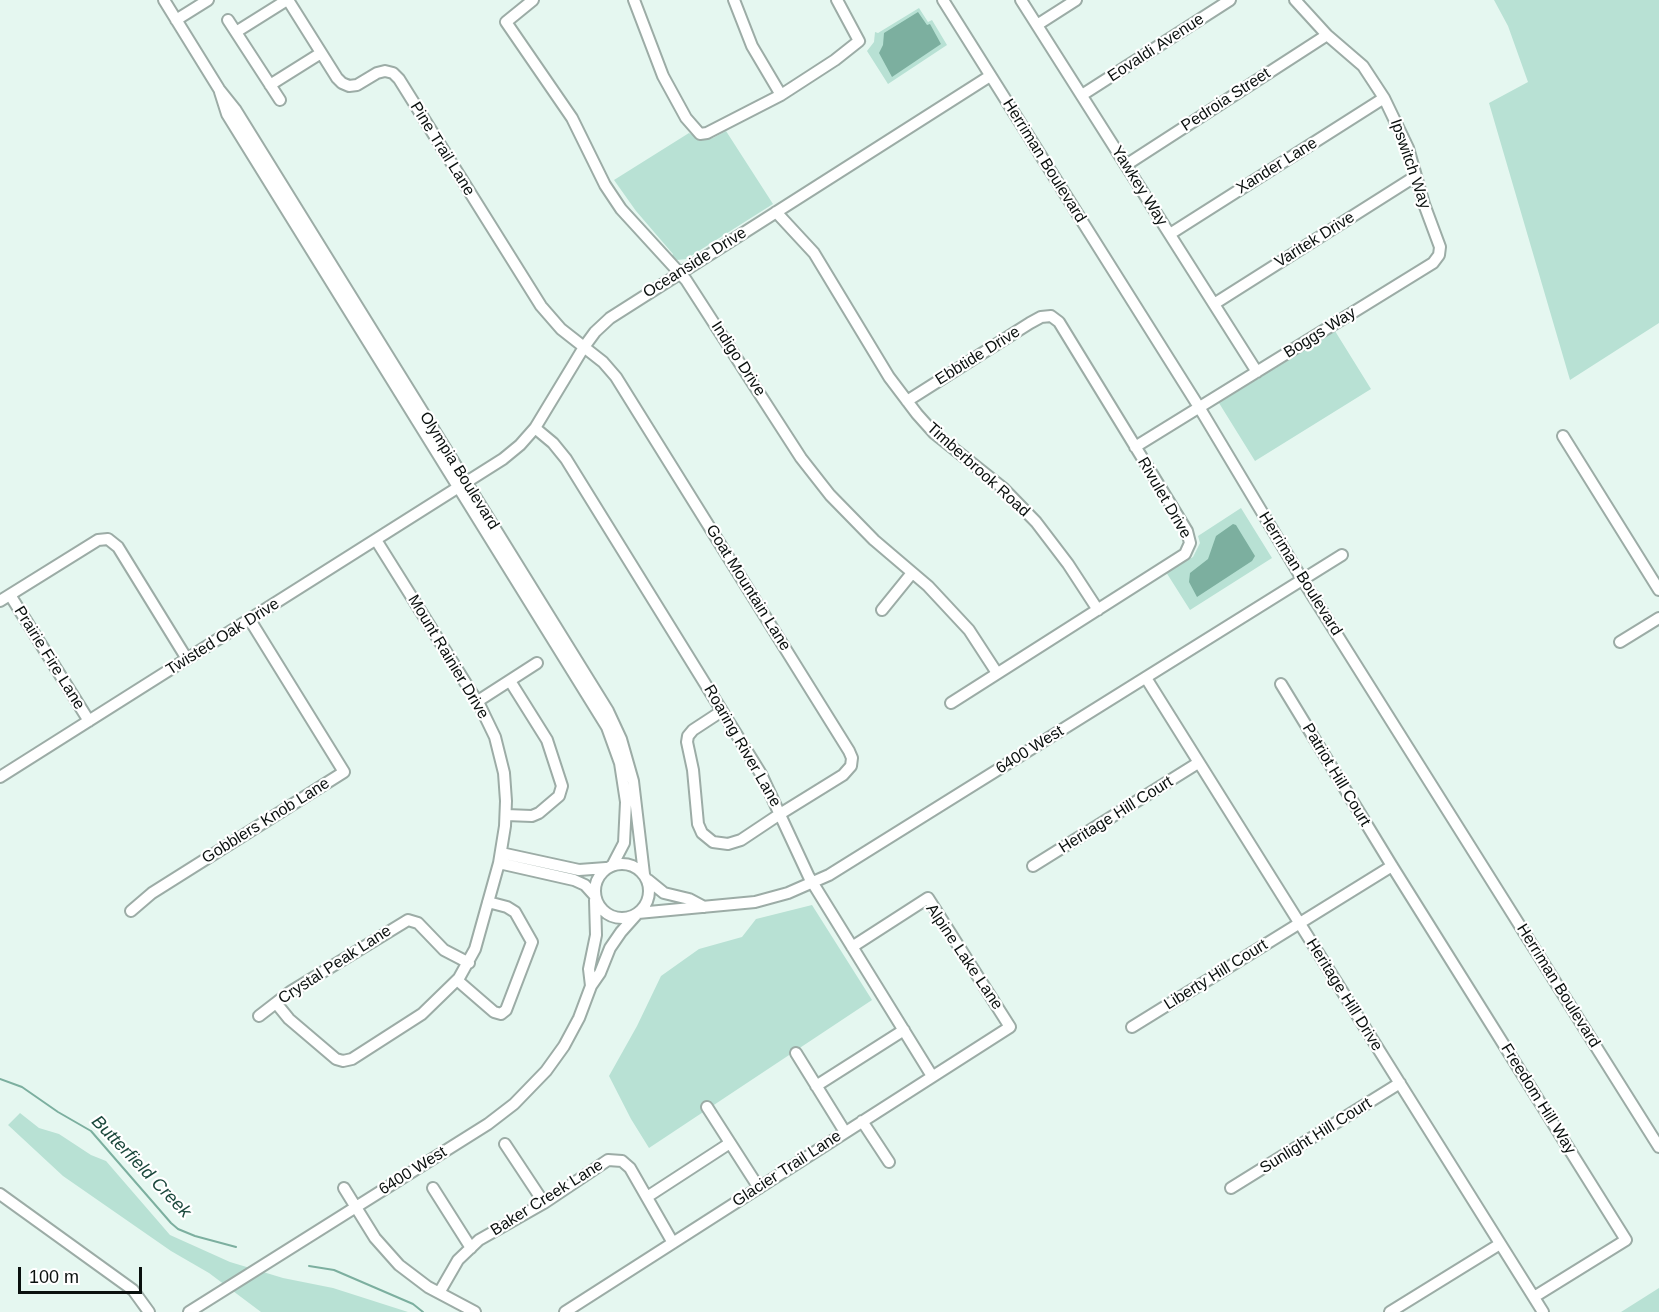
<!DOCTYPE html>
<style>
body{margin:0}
#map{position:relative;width:1659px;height:1312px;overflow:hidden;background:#e5f7f0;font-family:Arial,sans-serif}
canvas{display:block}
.scale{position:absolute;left:18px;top:1267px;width:124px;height:27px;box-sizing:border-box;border:3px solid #0a100e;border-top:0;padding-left:8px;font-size:18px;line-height:21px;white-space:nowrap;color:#0a100e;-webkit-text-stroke:4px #fff;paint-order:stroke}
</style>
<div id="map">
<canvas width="1659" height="1312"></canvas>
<div class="scale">100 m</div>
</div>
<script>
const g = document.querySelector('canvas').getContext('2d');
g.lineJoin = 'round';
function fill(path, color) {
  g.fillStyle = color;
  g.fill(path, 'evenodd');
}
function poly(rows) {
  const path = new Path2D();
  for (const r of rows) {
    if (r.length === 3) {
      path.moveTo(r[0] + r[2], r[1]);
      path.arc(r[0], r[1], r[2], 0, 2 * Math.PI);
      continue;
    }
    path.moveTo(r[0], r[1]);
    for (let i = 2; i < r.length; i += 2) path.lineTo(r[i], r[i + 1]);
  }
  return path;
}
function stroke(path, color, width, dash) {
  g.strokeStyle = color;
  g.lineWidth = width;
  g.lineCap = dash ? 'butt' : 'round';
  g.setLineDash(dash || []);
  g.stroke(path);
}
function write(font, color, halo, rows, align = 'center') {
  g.font = font + ' Arial,sans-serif';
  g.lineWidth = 4.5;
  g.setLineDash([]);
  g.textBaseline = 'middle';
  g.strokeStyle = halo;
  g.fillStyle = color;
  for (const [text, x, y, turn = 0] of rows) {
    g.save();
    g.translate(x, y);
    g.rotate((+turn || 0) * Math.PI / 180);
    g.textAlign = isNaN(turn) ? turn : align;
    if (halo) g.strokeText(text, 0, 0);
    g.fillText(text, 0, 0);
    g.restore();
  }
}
fill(poly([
 [1494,0,1659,0,1659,323,1570,380,1489,103,1528,82,1508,26],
 [919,8,928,22,932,20,947,45,888,84,867,51,874,42,875,32,878,33],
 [726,131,773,204,686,259,677,260,672,256,673,254,636,211,614,180,689,133,699,139,705,139,713,138],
 [1335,331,1371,389,1255,461,1219,403],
 [1241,508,1272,558,1190,610,1166,572,1193,557,1200,543,1198,536],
 [812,905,872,1000,649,1148,631,1119,609,1076,637,1026,661,976,699,949,742,937,756,919],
 [20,1113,39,1128,59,1134,91,1155,106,1161,170,1235,230,1262,283,1278,333,1288,408,1312,261,1312,209,1273,171,1251,63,1176,8,1125],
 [1659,1288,1659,1312,1621,1312]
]), '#b8e1d4');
fill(poly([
 [918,12,927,25,930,24,941,44,892,77,879,53,883,45,884,33],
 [1233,524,1236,525,1255,556,1252,561,1197,597,1189,582,1190,573,1208,559,1216,536]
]), '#7caf9f');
stroke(poly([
 [0,1079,22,1087,58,1112,91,1131,171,1223,178,1229,195,1236,236,1247],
 [309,1266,334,1270,413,1304,423,1312]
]), '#7caf9f', 2);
const minor = poly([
 [164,0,219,89,235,109,608,711,621,739,633,781,644,874],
 [288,0,337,78,342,83,349,86,357,85,377,73,385,71,393,73,399,79,541,306,561,329,603,362,616,377,849,751,852,758,851,766,843,775,780,814,741,840,728,844,713,842,702,833,698,824,693,770,687,742,688,736,693,730,722,711],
 [533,0,506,22,572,118,605,185,621,209,686,280,801,458,830,495,874,540,928,586,969,630,997,673],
 [634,0,663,76,686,118,700,134,707,133,781,95,835,60,859,41,837,0],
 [734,0,752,46,781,95],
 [943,0,1199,407,1302,579,1659,1147],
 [1021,0,1257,372],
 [176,20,208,0],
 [228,20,280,100],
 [1037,25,1076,0],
 [236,32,287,0],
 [270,85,321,53],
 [220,92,227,114,607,727,620,763,626,802,624,843,612,866],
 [1082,95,1230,0],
 [1126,165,1327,35],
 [776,212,814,253,889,377,917,414,934,433,1003,488,1036,522,1068,564,1098,610],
 [1170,234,1384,98],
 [1214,304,1416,176],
 [907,401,1030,323,1041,317,1051,316,1059,322,1187,531,1190,543,1185,554,951,703],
 [535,428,553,443,566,459,761,774,809,877,932,1076],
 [1563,436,1659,590],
 [1135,447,1433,263,1439,255,1440,247,1424,204,1408,148,1384,98,1363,66,1327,35,1295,0],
 [10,595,89,721],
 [0,601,98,540,108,539,118,547,187,659],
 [882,610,912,573],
 [1620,642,1659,618],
 [1146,678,1543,1312],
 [1281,684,1392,866,1626,1240,1534,1297],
 [478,701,537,663],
 [0,777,503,459,520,445,535,428,584,347,595,332,610,318,990,76],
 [506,815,532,816,539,813,559,796,562,786,547,740,510,681],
 [501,853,579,870,606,868],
 [499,863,574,880,585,885,595,896],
 [622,891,27],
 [1033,866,1198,763],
 [648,880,664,893,689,899,704,907],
 [131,911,152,893,344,772,250,620],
 [638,913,755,902,788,893,829,875,1342,555],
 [457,980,494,1012,501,1014,506,1010,532,942,515,912,507,907,488,902],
 [591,986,589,969,596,935,595,900],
 [276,1003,289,1019,336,1059,343,1061,352,1059,422,1014,459,978,475,949,499,863,505,826,506,801,504,773,495,737,480,706,376,540],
 [259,1016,290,992,408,920,418,923,444,950,469,963],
 [1132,1027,1392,866],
 [796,1053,845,1132],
 [816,1086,904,1030],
 [707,1107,759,1188],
 [862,1121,889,1162],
 [505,1144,544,1203],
 [344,1188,375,1238,399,1265,428,1287,475,1312],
 [433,1188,471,1248],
 [1231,1188,1400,1083],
 [0,1194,133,1290,149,1312],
 [647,1197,730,1143],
 [439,1293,458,1260,479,1240,544,1203,608,1160,622,1161,630,1168,673,1243],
 [189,1312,488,1124,514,1104,546,1071,564,1046,579,1018,591,986,600,973,610,948,621,932,637,914],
 [565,1312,1010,1027,928,898,852,947],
 [1390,1312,1500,1244]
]);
stroke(minor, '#9caca6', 14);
stroke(minor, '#fff', 10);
write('16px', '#0a100e', '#fff', [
 ["Eovaldi Avenue",1156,48,-33],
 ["Pedroia Street",1226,100,-33],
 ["Pine Trail Lane",442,149,58],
 ["Herriman Boulevard",1044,161,58],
 ["Ipswitch Way",1410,164,71],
 ["Xander Lane",1277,166,-32],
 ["Yawkey Way",1139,186,58],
 ["Varitek Drive",1315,240,-32],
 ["Oceanside Drive",695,263,-32],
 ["Boggs Way",1320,333,-32],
 ["Ebbtide Drive",978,356,-32],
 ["Indigo Drive",738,359,57],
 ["Timberbrook Road",978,470,42],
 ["Olympia Boulevard",459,471,58],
 ["Rivulet Drive",1164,498,60],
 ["Herriman Boulevard",1300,574,58],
 ["Goat Mountain Lane",748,588,58],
 ["Twisted Oak Drive",223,637,-32],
 ["Mount Rainier Drive",448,657,59],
 ["Prairie Fire Lane",49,658,58],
 ["Roaring River Lane",742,746,60],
 ["6400 West",1030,750,-32],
 ["Patriot Hill Court",1336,775,59],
 ["Heritage Hill Court",1116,815,-32],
 ["Gobblers Knob Lane",266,821,-32],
 ["Alpine Lake Lane",964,957,56],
 ["Crystal Peak Lane",335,965,-33],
 ["Liberty Hill Court",1216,975,-32],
 ["Herriman Boulevard",1558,986,58],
 ["Heritage Hill Drive",1344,995,58],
 ["Freedom Hill Way",1538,1099,58],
 ["Sunlight Hill Court",1316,1136,-32],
 ["Glacier Trail Lane",787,1169,-33],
 ["6400 West",413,1171,-32],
 ["Baker Creek Lane",547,1198,-32]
]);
write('italic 18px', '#1a473b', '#fff', [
 ["Butterfield Creek",141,1167,46]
]);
</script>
